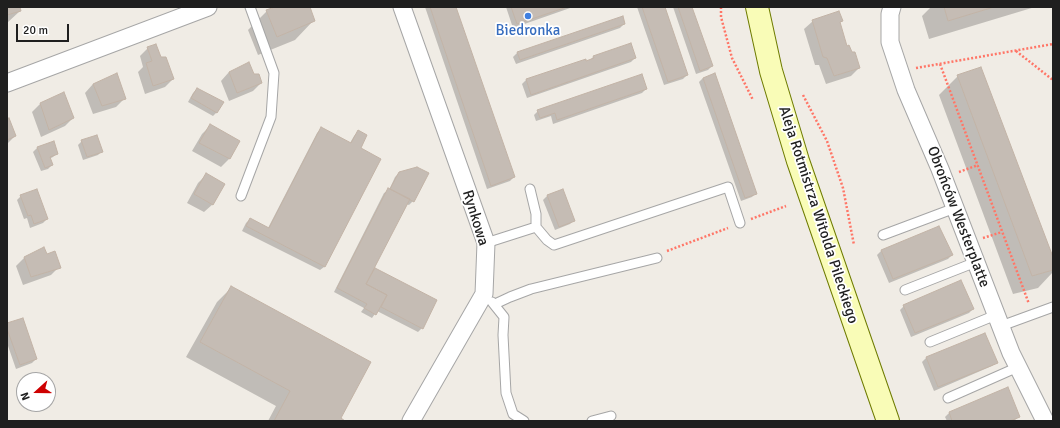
<!DOCTYPE html>
<meta charset="utf-8">
<style>
body{margin:0}
#map{position:relative;width:1060px;height:428px;overflow:hidden;background:#f0ece5;font-family:Signika,sans-serif}
canvas{display:block}
.frame{position:absolute;inset:0;border:8px solid #1f1f1f;pointer-events:none}
.north{position:absolute;left:16px;top:372px;width:40px;height:40px;box-sizing:border-box;background:#fff;border:1px solid #a5a5a5;border-radius:50%;rotate:249deg;font-size:11px;font-weight:700;line-height:16px;text-align:center;color:#1f1f1f}
.north::after{content:'';display:block;margin:auto;width:14px;height:18px;background:#ce0001;clip-path:polygon(50% 0,100% 100%,50% 72%,0 100%)}
.scale{position:absolute;left:16px;top:24px;width:53px;height:18px;box-sizing:border-box;border:2px solid #1f1f1f;border-top:0;padding-left:5px;font-size:12px;line-height:14px;white-space:nowrap;color:#1f1f1f;-webkit-text-stroke:3px #fff;paint-order:stroke}
</style>
<div id="map">
<canvas width="1060" height="428"></canvas>
<div class="frame"></div>
<div class="north">N</div>
<div class="scale">20 m</div>
</div>
<script>
const g = document.querySelector('canvas').getContext('2d');
g.lineJoin = 'round';
function fill(path, color) {
  g.fillStyle = color;
  g.fill(path, 'evenodd');
}
function poly(rows) {
  const path = new Path2D();
  for (const r of rows) {
    path.moveTo(r[0], r[1]);
    for (let i = 2; i < r.length; i += 2) path.lineTo(r[i], r[i + 1]);
  }
  return path;
}
function stroke(path, color, width, dash) {
  g.strokeStyle = color;
  g.lineWidth = width;
  g.lineCap = dash ? 'butt' : 'round';
  g.setLineDash(dash || []);
  g.stroke(path);
}
function write(font, color, halo, rows, align = 'center') {
  g.font = font + ' Signika,sans-serif';
  g.lineWidth = 3.5;
  g.setLineDash([]);
  g.textBaseline = 'middle';
  g.strokeStyle = halo;
  g.fillStyle = color;
  for (const [text, x, y, turn = 0] of rows) {
    g.save();
    g.translate(x, y);
    g.rotate((+turn || 0) * Math.PI / 180);
    g.textAlign = isNaN(turn) ? turn : align;
    if (halo) g.strokeText(text, 0, 0);
    g.fillText(text, 0, 0);
    g.restore();
  }
}
fill(poly([
 [7,7,19,7,20,11,7,23],
 [278,7,309,7,313,21,295,40,258,55,248,30,267,11],
 [425,7,455,7,514,177,510,181,487,189],
 [506,7,573,7,513,28],
 [637,7,664,7,687,75,683,79,664,85],
 [673,7,691,7,712,66,708,70,696,74],
 [931,7,1035,7,929,39,922,16],
 [622,17,624,24,620,28,516,64,513,57,517,53],
 [813,21,842,21,839,23,846,47,859,68,851,76,826,84,819,65,815,65,804,29],
 [630,44,635,58,631,62,527,98,522,84,526,80,585,60,586,62,589,61,593,57],
 [148,48,160,58,173,79,165,87,145,94,138,72,143,67,140,56],
 [229,72,254,75,261,83,253,91,229,101,221,81],
 [958,76,1053,260,1053,272,1038,288,1013,294,939,95],
 [703,78,756,193,752,197,741,201,699,82],
 [93,84,125,98,116,107,93,114,85,93],
 [197,89,217,112,213,116,188,102,193,93],
 [646,89,642,93,553,124,551,116,536,121,534,115,538,111],
 [40,104,73,118,65,126,41,137,32,112],
 [7,120,15,136,7,144],
 [210,126,239,141,229,159,221,167,192,151,202,134],
 [321,129,350,143,354,136,358,132,360,148,324,267,320,270,242,231,246,223,250,219,268,228,317,133],
 [82,141,102,151,98,155,83,160,78,145],
 [53,142,57,153,53,157,49,159,52,165,48,169,41,171,33,152,37,148],
 [399,173,413,201,409,205,406,204,373,268,436,301,422,328,418,332,377,311,372,318,361,312,364,308,334,292,384,193,389,190,395,177],
 [206,175,213,204,204,212,187,203,198,183],
 [562,190,574,220,570,224,555,230,543,200,547,196],
 [21,196,47,219,43,223,30,228,27,218,24,219,17,200],
 [939,227,952,255,948,259,889,283,877,255,881,251],
 [43,249,47,255,59,267,51,275,23,285,16,266,24,258],
 [232,287,343,421,268,421,276,406,186,357,217,302],
 [904,306,973,309,969,313,911,337,900,310],
 [7,324,36,359,32,363,16,369,7,343],
 [984,334,996,363,992,366,934,391,922,362,926,358],
 [949,413,1019,416,1014,421,947,421,945,417]
]), '#0003');
const building = poly([
 [7,7,20,7,21,11,7,15,7,7],
 [275,7,310,7,315,21,277,37,266,10,275,7],
 [430,7,456,7,515,177,491,186,430,7],
 [511,7,567,7,517,24,511,7],
 [642,7,665,7,688,75,668,82,642,7],
 [678,7,692,7,713,66,700,71,678,7],
 [944,7,994,7,948,21,944,7],
 [839,11,843,21,840,22,847,46,849,45,852,52,855,52,860,68,834,76,827,58,823,57,812,20,839,11],
 [623,16,625,24,520,60,517,52,623,16],
 [631,43,636,58,531,95,526,79,586,59,586,61,594,58,593,56,631,43],
 [156,44,161,57,166,57,174,79,153,86,146,63,152,61,147,47,156,44],
 [249,62,254,74,259,74,262,83,237,93,229,72,249,62],
 [981,67,1053,257,1053,270,1032,276,957,75,981,67],
 [117,73,126,99,102,106,93,84,117,73],
 [715,73,757,194,745,198,703,78,715,73],
 [642,74,647,89,557,120,555,113,540,118,537,110,642,74],
 [197,88,224,102,217,113,191,98,197,88],
 [64,92,74,118,49,130,40,103,64,92],
 [9,118,16,136,7,140,7,119,9,118],
 [210,124,240,141,230,159,199,143,210,124],
 [321,127,351,143,358,130,367,135,361,148,381,159,325,267,246,226,250,218,269,228,321,127],
 [97,135,103,152,87,157,81,140,97,135],
 [54,141,58,154,50,157,53,165,45,168,37,147,54,141],
 [417,167,429,173,414,202,390,189,399,172,417,167],
 [206,173,225,184,213,205,194,194,206,173],
 [388,188,410,199,366,284,387,295,376,315,364,308,367,304,337,288,388,188],
 [37,189,48,219,34,224,31,215,28,216,20,195,37,189],
 [563,189,575,221,559,227,547,195,563,189],
 [939,226,953,255,893,279,881,250,939,226],
 [44,247,47,254,55,251,61,268,31,277,24,257,44,247],
 [375,268,437,300,423,329,381,307,387,295,366,284,375,268],
 [961,280,974,309,915,333,903,305,961,280],
 [231,286,371,362,341,418,345,421,274,421,290,391,200,342,231,286],
 [23,318,37,359,20,365,7,329,7,323,23,318],
 [985,333,998,363,938,387,926,357,985,333],
 [1008,387,1020,417,1010,421,952,421,949,412,1008,387]
]);
fill(building, '#c5bcb4');
stroke(building, '#c2b3a6', 1);
const lane = poly([
 [530,189,536,214,536,227],
 [241,196,271,117,274,73,250,7],
 [883,235,955,208],
 [486,243,536,227,547,240,554,245,728,187,740,223],
 [905,290,976,262],
 [492,302,504,317,503,335,506,393,513,414,524,421],
 [495,304,510,297,531,289,657,258],
 [1001,326,1053,307],
 [930,342,996,315],
 [948,398,1018,367],
 [592,421,611,416]
]);
const street = poly([
 [402,7,486,243,484,294,411,421],
 [892,7,890,14,890,42,906,90,940,169,1011,353,1045,421],
 [7,83,208,7]
]);
const secondary = poly([
 [757,7,771,71,798,161,888,421]
]);
stroke(lane, '#a6a6a6', 11);
stroke(street, '#a6a6a6', 19);
stroke(secondary, '#6e7b00', 24);
stroke(poly([
 [721,7,721,17,732,58,753,100],
 [1016,51,1053,80],
 [940,64,1029,304],
 [916,68,1053,44],
 [803,95,827,141,843,188,854,245],
 [959,172,978,165],
 [751,219,786,206],
 [983,238,1002,232],
 [667,251,728,228]
]), '#ff7667', 2.5, [2, 2]);
stroke(lane, '#fff', 9);
stroke(street, '#fff', 17);
stroke(secondary, '#f9fcb7', 22);
for (const [x, y, r, color] of [
 [528,16,4,"#3f7fe0"]
]) {
  const dot = new Path2D();
  dot.arc(x, y, r, 0, 2 * Math.PI);
  g.fillStyle = color;
  g.fill(dot);
  stroke(dot, '#fff', 1.5);
}
write('15px', '#366cbe', '#fff', [
 ["Biedronka",528,31]
]);
write('15px', '#1f1f1f', '#fff', [
 ["Aleja Rotmistrza Witolda Pileckiego",818,215,72],
 ["Obrońców Westerplatte",958,217,69],
 ["Rynkowa",475,218,73]
]);
</script>
